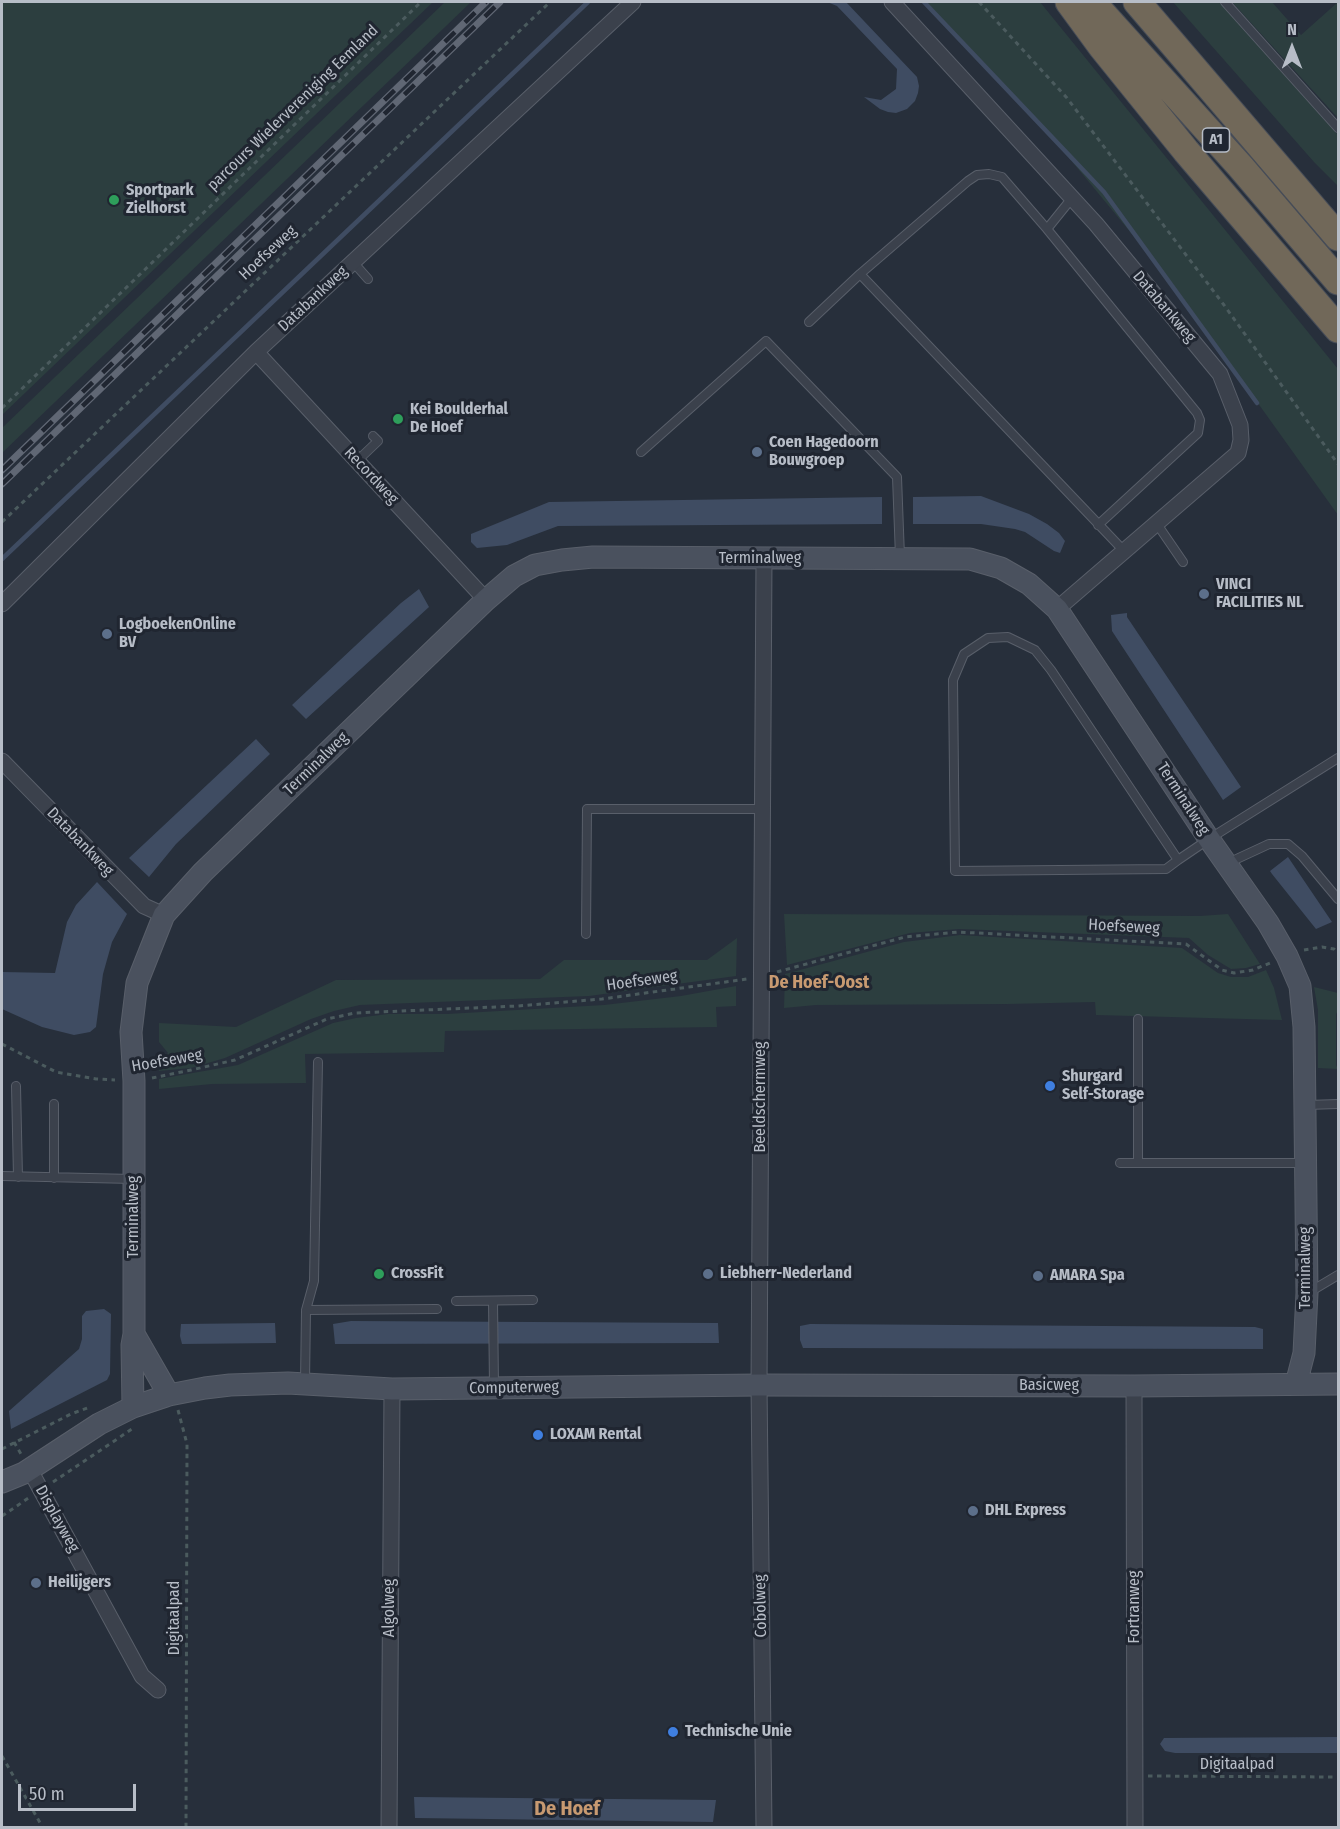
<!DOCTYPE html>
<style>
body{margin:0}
#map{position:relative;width:1340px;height:1829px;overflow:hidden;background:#272f3b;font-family:"Fira Sans Condensed",sans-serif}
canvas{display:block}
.frame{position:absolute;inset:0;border:3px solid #b7bdc7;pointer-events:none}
.north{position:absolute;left:1262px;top:18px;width:60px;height:60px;-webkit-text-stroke:4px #202631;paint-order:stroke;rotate:0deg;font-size:16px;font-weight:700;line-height:24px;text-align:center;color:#b7bdc7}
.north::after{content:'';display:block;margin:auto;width:21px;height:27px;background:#b7bdc7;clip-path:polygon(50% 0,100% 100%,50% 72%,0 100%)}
.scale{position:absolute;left:18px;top:1784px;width:118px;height:27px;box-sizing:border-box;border:3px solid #b7bdc7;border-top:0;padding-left:8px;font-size:18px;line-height:21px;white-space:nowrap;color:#b7bdc7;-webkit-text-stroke:4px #202631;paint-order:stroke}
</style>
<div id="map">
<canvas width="1340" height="1829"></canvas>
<div class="frame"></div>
<div class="north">N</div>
<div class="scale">50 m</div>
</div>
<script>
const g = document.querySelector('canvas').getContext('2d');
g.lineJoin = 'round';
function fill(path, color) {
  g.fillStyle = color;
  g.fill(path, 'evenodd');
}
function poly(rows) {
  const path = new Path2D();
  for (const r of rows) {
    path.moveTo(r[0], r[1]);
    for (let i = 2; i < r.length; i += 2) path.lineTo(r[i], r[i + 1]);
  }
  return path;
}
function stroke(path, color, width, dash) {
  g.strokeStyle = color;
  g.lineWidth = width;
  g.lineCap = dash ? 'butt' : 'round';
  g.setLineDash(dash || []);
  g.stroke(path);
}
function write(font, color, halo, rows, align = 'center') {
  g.font = font + ' "Fira Sans Condensed",sans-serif';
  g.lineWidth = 6;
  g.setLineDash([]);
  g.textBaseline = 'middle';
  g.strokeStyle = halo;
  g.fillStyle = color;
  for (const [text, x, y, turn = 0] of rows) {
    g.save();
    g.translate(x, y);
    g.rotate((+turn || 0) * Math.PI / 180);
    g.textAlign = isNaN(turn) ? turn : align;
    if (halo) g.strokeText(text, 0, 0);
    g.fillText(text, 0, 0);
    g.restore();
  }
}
fill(poly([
 [2,2,433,2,2,415],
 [445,2,471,2,2,453,2,428],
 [926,2,1040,2,1338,369,1338,515,1169,279,1051,136],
 [1173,2,1219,2,1338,135,1338,186,1314,162],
 [1232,2,1272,2,1301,35,1338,2,1338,118],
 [784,914,1200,916,1228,914,1260,964,1246,968,1231,969,1208,955,1189,938,959,929,910,933,787,965],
 [960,935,1182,948,1218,973,1231,977,1248,977,1266,970,1274,988,1282,1020,1096,1015,1095,1002,1008,1004,816,1005,784,1008,785,974,904,942],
 [737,938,736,976,589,996,360,1005,334,1011,311,1019,225,1058,191,1068,159,1071,159,1062,168,1053,159,1042,159,1023,236,1027,336,980,540,979,564,960,707,960],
 [736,986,736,1006,716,1007,717,1027,445,1031,444,1052,305,1054,306,1083,212,1084,159,1089,159,1079,238,1065,333,1023,356,1018,388,1014,447,1014,604,1005,681,996],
 [1314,987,1338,993,1338,1011,1336,1014,1336,1065,1338,1069,1318,1068,1318,1010]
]), '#2c3e3f');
fill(poly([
 [827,2,846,2,917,77,919,86,918,93,915,101,907,109,896,113,888,112,880,109,864,97,881,100,896,89,897,69,837,6],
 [981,496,1029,514,1047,524,1059,533,1065,541,1060,553,1054,551,1025,532,1015,529,981,524,913,524,913,497],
 [882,497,882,524,558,526,507,545,477,548,471,542,471,534,549,502],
 [419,589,429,607,306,719,292,705,401,603],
 [1127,613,1127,617,1241,787,1223,800,1112,631,1111,615],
 [256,739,270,754,176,844,149,877,129,858],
 [1288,857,1332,922,1316,929,1272,874,1270,871],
 [97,882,127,914,112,942,103,974,96,1027,90,1032,74,1035,42,1027,2,1009,2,972,55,973,67,922,76,905],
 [104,1309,111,1314,110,1374,107,1380,11,1429,9,1411,79,1349,82,1339,82,1316,86,1311],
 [351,1321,718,1323,719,1343,335,1344,333,1324],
 [275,1323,276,1343,182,1344,180,1336,181,1324],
 [810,1324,1255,1327,1263,1329,1263,1349,803,1348,800,1340,800,1326],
 [1338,1737,1338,1753,1175,1753,1165,1751,1160,1744,1164,1738],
 [414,1797,716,1800,713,1822,415,1818]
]), '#3f4c62');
stroke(poly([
 [924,2,1104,192,1257,403],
 [2,559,588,2]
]), '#3f4c62', 4.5);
const lane = poly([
 [1225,2,1338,128],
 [1047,229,1197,413,1200,420,1198,433,1098,525],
 [353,262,368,279],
 [860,274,1124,551],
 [809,322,860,274,968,181,977,175,989,174,1002,177,1047,229,1072,198],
 [641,452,766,341,897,477,900,557],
 [357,461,378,441,373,436],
 [1157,524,1183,562],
 [1178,860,1051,670,1035,650,1008,637,988,638,964,654,953,680,955,871,1166,869,1178,860,1209,839,1338,758],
 [1228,863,1269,844,1288,844,1302,856,1338,899],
 [586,934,587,809,763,809],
 [1138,1019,1138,1163],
 [16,1086,18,1177],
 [54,1104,54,1178],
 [1307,1105,1338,1104],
 [1120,1163,1304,1163],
 [2,1176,133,1179],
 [1308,1293,1338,1275],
 [456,1301,533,1300],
 [493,1301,494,1386],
 [306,1310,314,1281,318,1062],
 [305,1382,306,1310,437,1309]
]);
const street = poly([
 [892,2,1096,224,1220,374,1240,425,1241,440,1238,453,1057,609],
 [256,352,486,600],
 [2,604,256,352,633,2],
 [2,761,144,906,164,915],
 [1134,1386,1135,1828],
 [30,1470,142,1676,158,1690],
 [389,1828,392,1389],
 [764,1828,759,1385,764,559]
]);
const secondary = poly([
 [134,1334,169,1395],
 [133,1407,132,1345,134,1334,134,1081,131,1032,137,983,164,915,203,872,486,600,514,576,535,565,562,560,593,557,970,559,1001,568,1029,584,1057,609,1209,839,1268,923,1287,956,1300,986,1304,1027,1307,1293,1304,1353,1296,1384],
 [2,1482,24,1473,99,1424,133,1407,169,1395,205,1388,230,1385,288,1383,392,1389,759,1385,1134,1386,1338,1384]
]);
const highway = poly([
 [1069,2,1102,47,1186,151,1338,329],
 [1092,2,1240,166,1338,281],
 [1137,2,1338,237]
]);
stroke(lane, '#595f6a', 10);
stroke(street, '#595f6a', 17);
stroke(secondary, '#595f6a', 23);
stroke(highway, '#464c57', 29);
stroke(poly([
 [979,2,1067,98,1224,305,1338,464],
 [2,408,421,2],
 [2,522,550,2],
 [1304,950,1322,947,1334,949,1338,953],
 [777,972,905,937,958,932,1186,944,1222,970,1234,973,1253,970,1270,963],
 [2,1044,56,1072,96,1079,115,1080],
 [152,1078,191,1070,235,1060,327,1019,355,1013,518,1006,602,999,747,979],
 [178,1410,187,1444,186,1828],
 [14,1442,21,1454],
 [2,1449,71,1414,90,1407],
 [53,1482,132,1429],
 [2,1516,30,1497],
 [2,1756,43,1828],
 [1148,1776,1338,1777]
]), '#4b5b5e', 3, [4.5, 4.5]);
stroke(lane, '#3b414c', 8);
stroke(street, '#3b414c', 15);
stroke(secondary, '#4a515e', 21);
stroke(highway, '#716859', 27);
const rail = poly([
 [2,470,486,2],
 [2,484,500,2]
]);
stroke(rail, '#606774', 7);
stroke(rail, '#202631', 4.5, [14]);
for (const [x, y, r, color] of [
 [114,200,6,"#2e9e5b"],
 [398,419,6,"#2e9e5b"],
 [757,452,6,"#5c6f8a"],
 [1204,594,6,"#5c6f8a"],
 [107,634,6,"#5c6f8a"],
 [1050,1086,6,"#3f7fe0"],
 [379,1274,6,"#2e9e5b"],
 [708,1274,6,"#5c6f8a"],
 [1038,1276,6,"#5c6f8a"],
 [538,1435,6,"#3f7fe0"],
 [973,1511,6,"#5c6f8a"],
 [36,1583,6,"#5c6f8a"],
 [673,1732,6,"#3f7fe0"]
]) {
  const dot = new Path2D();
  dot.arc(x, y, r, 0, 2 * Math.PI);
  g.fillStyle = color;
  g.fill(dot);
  stroke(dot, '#202631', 2);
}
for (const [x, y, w] of [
 [1216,140,27]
]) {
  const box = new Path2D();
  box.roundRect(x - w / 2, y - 12, w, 24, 4.5);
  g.fillStyle = '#202631';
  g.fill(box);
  stroke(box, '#b7bdc7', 1.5);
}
write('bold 15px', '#b7bdc7', null, [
 ["A1",1216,140]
]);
write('16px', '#b7bdc7', '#202631', [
 ["parcours Wielervereniging Eemland",293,108,-44],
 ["Hoefseweg",268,253,-43],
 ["Databankweg",313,299,-43],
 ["Databankweg",1164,307,50],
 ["Recordweg",371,476,47],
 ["Terminalweg",760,559],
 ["Terminalweg",316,764,-44],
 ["Terminalweg",1183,799,57],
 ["Databankweg",80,842,46],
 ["Hoefseweg",1124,927,3],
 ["Hoefseweg",642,981,-8],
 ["Hoefseweg",167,1061,-10],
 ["Beeldschermweg",761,1097,-90],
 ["Terminalweg",134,1217,-90],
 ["Terminalweg",1306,1268,-90],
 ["Basicweg",1049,1386],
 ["Computerweg",514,1388,-1],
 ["Displayweg",57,1519,61],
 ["Cobolweg",761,1606,-91],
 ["Fortranweg",1135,1607,-90],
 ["Algolweg",390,1608,-90],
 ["Digitaalpad",175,1618,-90],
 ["Digitaalpad",1237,1765]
]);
write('bold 16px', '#b7bdc7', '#202631', [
 ["Sportpark",126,191],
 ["Zielhorst",126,209],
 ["Kei Boulderhal",410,410],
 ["De Hoef",410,428],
 ["Coen Hagedoorn",769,443],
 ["Bouwgroep",769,461],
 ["VINCI",1216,585],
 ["FACILITIES NL",1216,603],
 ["LogboekenOnline",119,625],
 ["BV",119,643],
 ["Shurgard",1062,1077],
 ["Self-Storage",1062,1095],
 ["CrossFit",391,1274],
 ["Liebherr-Nederland",720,1274],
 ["AMARA Spa",1050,1276],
 ["LOXAM Rental",550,1435],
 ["DHL Express",985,1511],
 ["Heilijgers",48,1583],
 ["Technische Unie",685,1732]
], 'left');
write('bold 18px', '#c89a71', '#202631', [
 ["De Hoef-Oost",819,983]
]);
write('bold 20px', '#c89a71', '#202631', [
 ["De Hoef",567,1809]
]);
</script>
